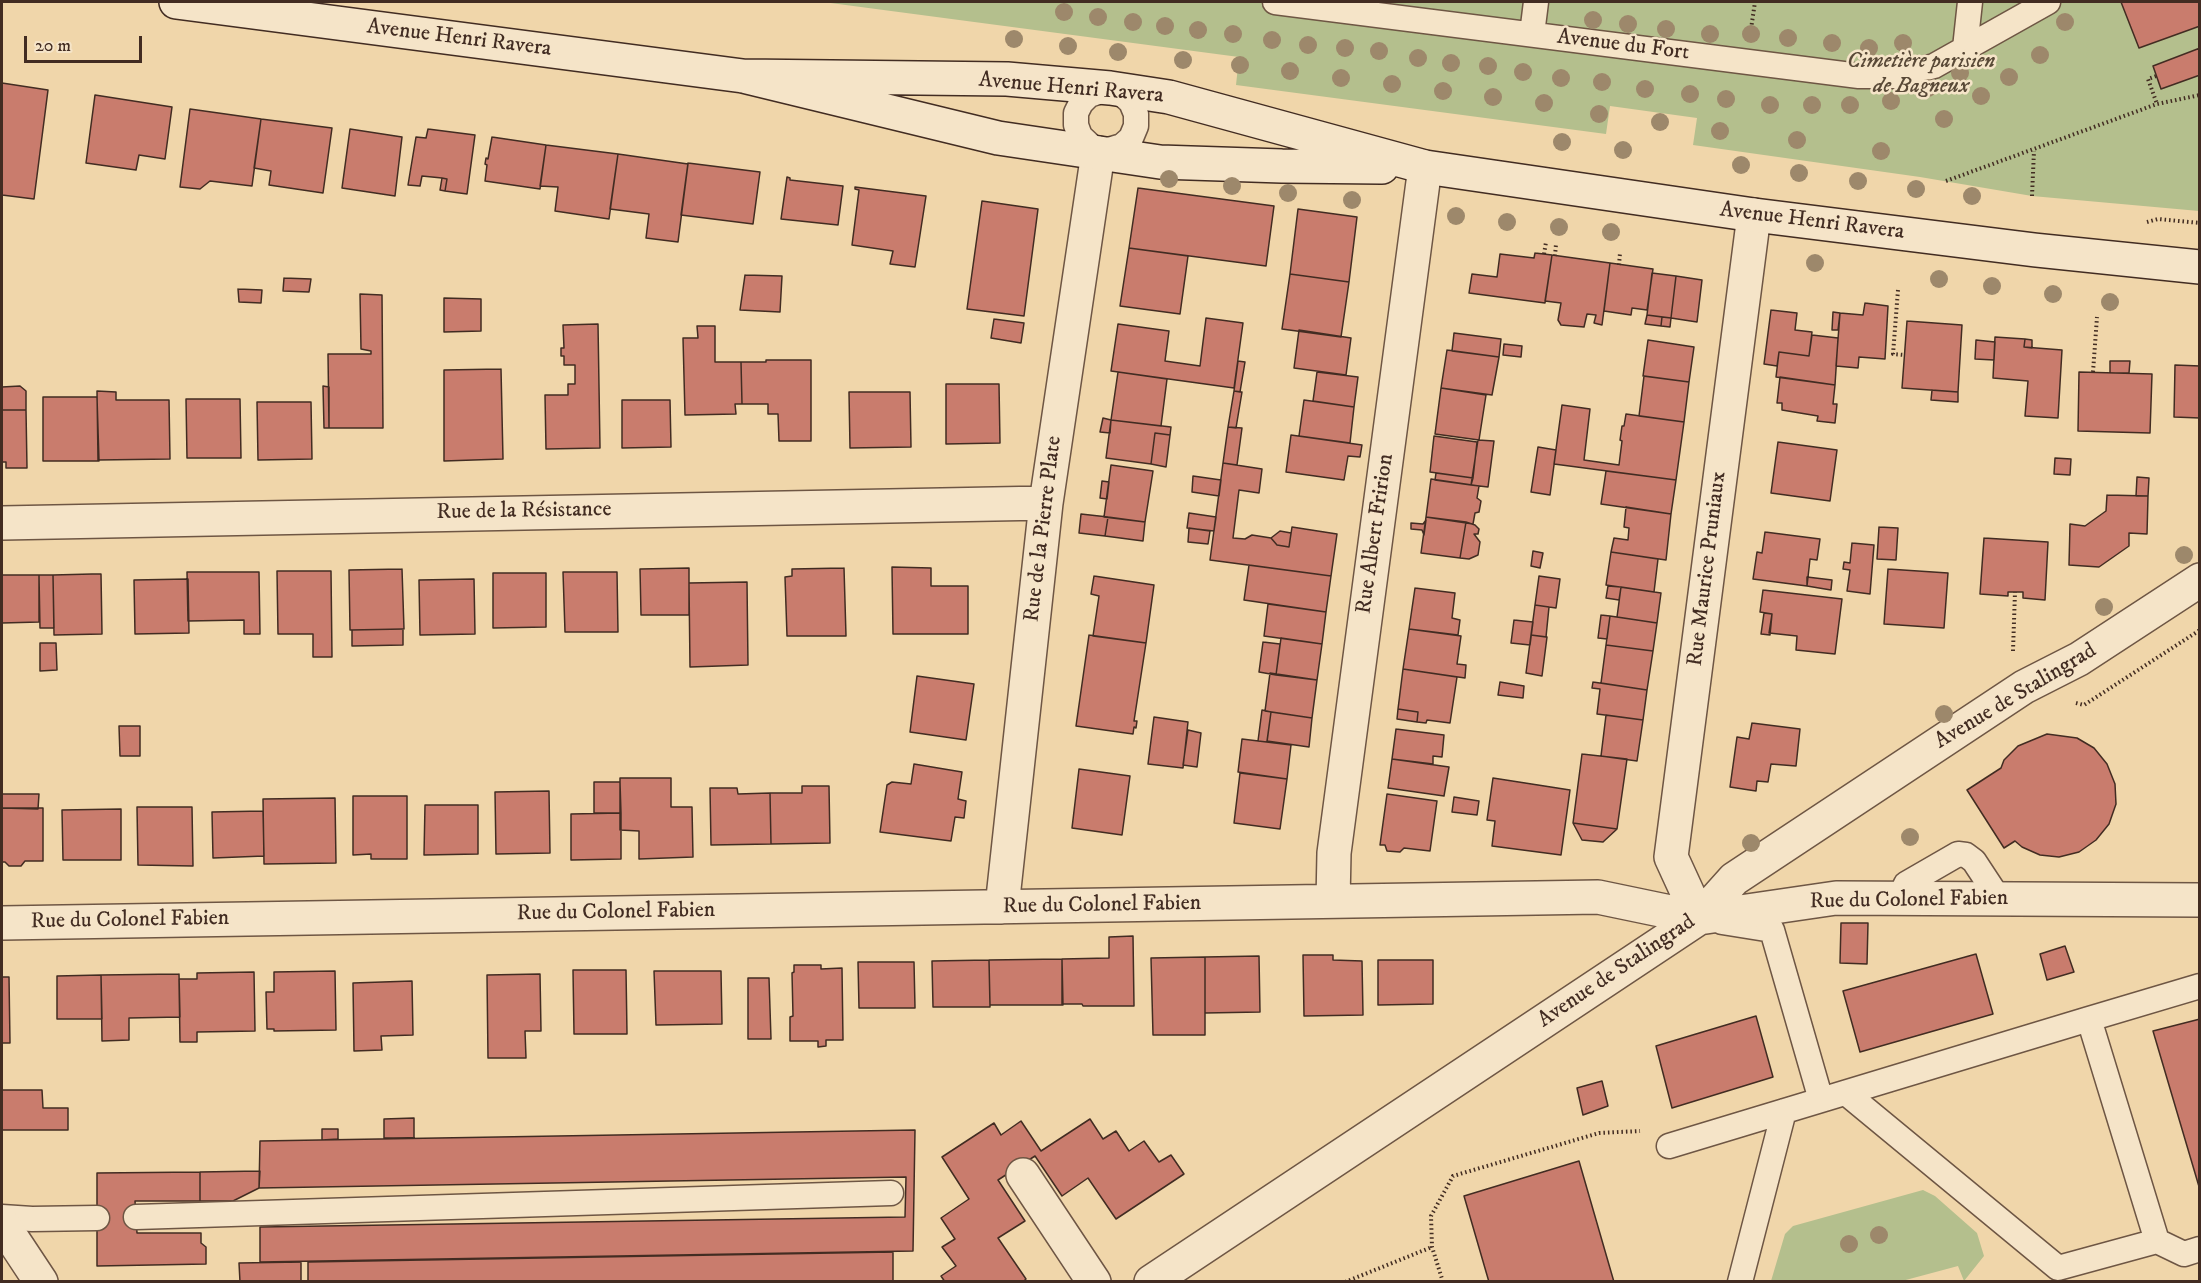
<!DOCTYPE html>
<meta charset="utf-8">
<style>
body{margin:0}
#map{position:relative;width:2201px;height:1283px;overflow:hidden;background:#f0d6aa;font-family:"IM FELL DW Pica",serif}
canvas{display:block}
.frame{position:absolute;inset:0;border:3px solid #422c22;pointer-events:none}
.scale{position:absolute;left:24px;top:36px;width:118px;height:27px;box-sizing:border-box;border:3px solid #422c22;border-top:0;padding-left:8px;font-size:18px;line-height:21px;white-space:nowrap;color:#422c22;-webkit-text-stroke:4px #f5e4c8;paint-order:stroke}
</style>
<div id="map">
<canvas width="2201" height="1283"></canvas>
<div class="frame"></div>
<div class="scale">20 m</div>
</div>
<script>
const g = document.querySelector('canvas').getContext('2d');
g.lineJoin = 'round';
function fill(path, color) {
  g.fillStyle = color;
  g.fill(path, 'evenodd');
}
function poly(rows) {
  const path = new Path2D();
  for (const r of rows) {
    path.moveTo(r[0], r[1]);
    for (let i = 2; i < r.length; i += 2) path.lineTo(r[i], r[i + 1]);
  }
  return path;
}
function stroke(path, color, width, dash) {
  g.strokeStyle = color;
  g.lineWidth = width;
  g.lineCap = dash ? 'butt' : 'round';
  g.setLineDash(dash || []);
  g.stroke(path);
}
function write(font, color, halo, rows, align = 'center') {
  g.font = font + ' "IM FELL DW Pica",serif';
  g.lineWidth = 5;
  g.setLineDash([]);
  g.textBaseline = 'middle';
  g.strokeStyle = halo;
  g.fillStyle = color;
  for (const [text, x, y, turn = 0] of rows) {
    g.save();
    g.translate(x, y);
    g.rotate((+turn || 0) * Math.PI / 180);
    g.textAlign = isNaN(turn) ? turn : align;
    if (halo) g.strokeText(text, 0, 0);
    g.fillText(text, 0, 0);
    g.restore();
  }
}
fill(poly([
 [823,2,2199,2,2199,48,2153,66,2161,89,2199,75,2199,211,2032,196,1920,177,1693,145,1697,118,1610,106,1606,134,1236,85,1239,57],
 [1923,1190,1935,1196,1977,1233,1984,1256,1964,1281,1958,1266,1902,1281,1771,1281,1785,1234,1793,1226]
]), '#b4bf8d');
const building = poly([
 [2121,2,2200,2,2200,26,2139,48,2121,2],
 [2200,48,2200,75,2161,89,2153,66,2200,48],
 [2,83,48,90,34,199,2,195,2,83],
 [95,95,172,107,165,159,139,155,136,170,86,163,95,95],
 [190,109,261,119,252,186,210,181,200,189,180,187,190,109],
 [261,119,332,128,323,193,269,185,271,171,254,168,261,119],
 [350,129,402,137,395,196,342,188,350,129],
 [428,129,475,135,467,194,445,191,447,179,442,178,422,176,420,186,408,185,416,137,426,138,428,129],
 [492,137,546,145,540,189,485,181,487,165,485,164,486,158,488,159,492,137],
 [546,145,618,154,609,219,555,211,558,187,540,186,546,145],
 [618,154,688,164,678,242,646,238,649,214,610,209,618,154],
 [688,163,760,172,753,224,681,215,688,163],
 [787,177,790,178,790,180,843,186,838,225,781,219,787,177],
 [442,178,447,179,445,191,440,190,442,178],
 [855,187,926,196,915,267,890,264,893,251,852,245,859,190,855,189,855,187],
 [1138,188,1274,206,1266,266,1129,248,1138,188],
 [982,201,1038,209,1024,316,967,309,982,201],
 [1298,209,1357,217,1349,282,1290,274,1298,209],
 [1129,248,1188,256,1180,314,1120,306,1129,248],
 [1535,253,1552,255,1545,303,1469,293,1472,274,1497,277,1500,254,1534,258,1535,253],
 [1552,255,1610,263,1602,325,1594,323,1596,315,1587,314,1584,327,1561,325,1558,320,1561,303,1545,301,1552,255],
 [1610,263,1653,269,1647,310,1632,308,1631,315,1604,311,1610,263],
 [1652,273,1676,276,1671,318,1647,315,1652,273],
 [1290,274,1349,282,1341,337,1282,329,1290,274],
 [745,275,782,276,780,312,740,310,745,275],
 [1676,276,1702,280,1697,322,1671,318,1676,276],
 [284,278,311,279,309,292,283,291,284,278],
 [238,289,262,290,261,303,239,302,238,289],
 [360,294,382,295,383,428,329,428,328,354,371,354,371,351,361,349,360,294],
 [444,298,481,299,481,331,444,332,444,298],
 [1865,303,1888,306,1885,359,1859,357,1858,368,1836,366,1840,313,1863,315,1865,303],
 [1771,310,1797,313,1795,330,1812,332,1809,356,1779,352,1777,366,1764,364,1771,310],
 [1833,312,1840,313,1838,330,1832,330,1833,312],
 [1647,315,1662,317,1661,326,1645,324,1647,315],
 [1662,317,1671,318,1670,327,1661,326,1662,317],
 [1206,318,1243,323,1234,388,1111,371,1118,324,1169,331,1165,361,1200,366,1206,318],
 [994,319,1024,323,1021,343,991,338,994,319],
 [1907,321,1962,325,1958,392,1902,388,1907,321],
 [598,324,600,448,546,449,545,395,568,395,568,384,575,384,575,365,564,365,564,356,561,356,561,348,564,348,563,325,598,324],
 [697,326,715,326,715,362,741,362,742,404,735,404,736,414,685,415,683,338,698,338,697,326],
 [1299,330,1351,338,1346,375,1294,368,1299,330],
 [1454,333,1501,339,1499,357,1452,351,1454,333],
 [1812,335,1838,338,1835,385,1776,377,1779,352,1809,356,1812,335],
 [1995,337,2025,339,2024,347,2062,350,2058,418,2025,416,2028,381,1993,378,1995,337],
 [2025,339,2032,340,2032,348,2024,347,2025,339],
 [1648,340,1694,347,1689,382,1643,376,1648,340],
 [1976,340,1995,342,1994,360,1975,359,1976,340],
 [1504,344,1522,346,1521,357,1503,355,1504,344],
 [1447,350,1499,357,1492,395,1441,388,1447,350],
 [766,360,811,360,811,441,779,441,778,414,768,414,768,404,742,404,741,362,766,362,766,360],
 [1238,361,1245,362,1240,392,1234,391,1238,361],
 [2110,361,2130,361,2129,373,2110,373,2110,361],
 [2175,365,2200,366,2200,418,2174,417,2175,365],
 [501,369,503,459,444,461,444,370,501,369],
 [1118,372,1167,379,1161,426,1111,420,1118,372],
 [1317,372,1358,377,1354,407,1313,401,1317,372],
 [2079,372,2152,374,2150,433,2078,431,2079,372],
 [1644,376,1689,382,1684,422,1639,416,1644,376],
 [1780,377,1835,385,1833,404,1837,404,1835,423,1817,421,1818,416,1782,410,1782,403,1777,403,1780,377],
 [946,384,999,384,1000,443,946,444,946,384],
 [20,386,26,391,26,410,2,410,2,387,20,386],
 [323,386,329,387,329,428,324,428,323,386],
 [1441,388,1486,395,1479,440,1435,434,1441,388],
 [1932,390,1958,392,1958,402,1931,400,1932,390],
 [97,391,116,392,116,400,169,400,170,459,98,460,97,391],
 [1234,391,1242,392,1236,428,1228,427,1234,391],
 [849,392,910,392,911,447,850,448,849,392],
 [43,397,97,397,99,461,43,461,43,397],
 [186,399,240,399,241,458,187,458,186,399],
 [622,400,670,400,671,447,622,448,622,400],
 [1304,400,1354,407,1350,443,1299,436,1304,400],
 [257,402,311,402,312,459,258,460,257,402],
 [1562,405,1590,409,1584,460,1619,465,1622,441,1620,440,1622,426,1624,426,1626,414,1684,422,1676,480,1554,464,1562,405],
 [2,410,26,410,27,468,6,468,6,462,2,462,2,410],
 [1103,418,1111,420,1110,433,1100,432,1103,418],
 [1111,420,1171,427,1170,435,1155,433,1151,464,1106,458,1111,420],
 [1228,427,1242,428,1237,465,1223,463,1228,427],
 [1155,433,1170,435,1166,467,1151,464,1155,433],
 [1291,435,1362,445,1360,457,1348,456,1344,480,1286,472,1291,435],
 [1434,436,1477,442,1473,478,1430,472,1434,436],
 [1478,440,1494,441,1488,487,1471,485,1478,440],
 [1778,442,1837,450,1830,501,1771,493,1778,442],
 [1538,447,1556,450,1550,495,1531,492,1538,447],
 [2055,458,2071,459,2070,475,2054,474,2055,458],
 [1223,463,1262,469,1259,493,1239,490,1233,538,1245,539,1252,535,1271,538,1277,545,1289,547,1292,527,1337,534,1331,576,1210,560,1223,463],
 [1111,465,1153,471,1145,522,1104,517,1111,465],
 [1606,471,1676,480,1671,514,1601,504,1606,471],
 [1436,473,1473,478,1471,485,1435,480,1436,473],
 [1193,476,1221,480,1219,496,1192,492,1193,476],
 [2137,477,2149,478,2148,496,2136,496,2137,477],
 [1431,479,1479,486,1477,498,1481,501,1479,512,1475,513,1473,524,1426,517,1431,479],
 [1102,481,1109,482,1107,499,1100,498,1102,481],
 [2107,495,2148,496,2147,534,2129,533,2129,546,2099,567,2069,565,2070,524,2085,526,2106,511,2107,495],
 [1626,507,1671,514,1666,560,1611,552,1614,538,1628,540,1629,528,1624,527,1626,507],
 [1189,513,1216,517,1214,531,1187,528,1189,513],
 [1081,514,1108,517,1105,536,1079,533,1081,514],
 [1108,517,1145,522,1143,541,1105,536,1108,517],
 [1426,517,1466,522,1460,558,1421,553,1426,517],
 [1426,520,1424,535,1422,530,1411,529,1411,523,1423,524,1426,520],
 [1466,522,1475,525,1479,529,1478,534,1474,534,1480,542,1478,555,1469,559,1460,558,1466,522],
 [1879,527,1898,528,1896,560,1877,559,1879,527],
 [1189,528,1210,531,1208,544,1188,542,1189,528],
 [1280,531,1291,533,1289,547,1277,545,1271,538,1280,531],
 [1765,532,1820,539,1817,560,1810,559,1807,586,1753,579,1757,552,1762,553,1765,532],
 [1984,538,2048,542,2045,600,2023,598,2023,592,2008,592,2008,596,1980,594,1984,538],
 [1852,543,1874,545,1870,594,1847,591,1850,570,1843,569,1844,562,1850,563,1852,543],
 [1533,551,1543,553,1540,568,1531,566,1533,551],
 [1611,552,1658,559,1654,592,1606,585,1611,552],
 [1249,565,1331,576,1326,612,1244,600,1249,565],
 [892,567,931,568,931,586,968,586,968,634,893,634,892,567],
 [689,568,689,615,641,615,640,569,689,568],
 [844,568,846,636,787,636,785,577,792,576,792,569,844,568],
 [402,569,404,629,350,630,349,570,402,569],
 [1888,569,1948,573,1944,628,1884,624,1888,569],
 [277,571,331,571,332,657,313,657,313,634,278,634,277,571],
 [187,572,259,572,260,634,244,634,244,620,188,621,187,572],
 [563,572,617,572,618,632,565,632,563,572],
 [493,573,546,573,546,627,493,628,493,573],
 [92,574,101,574,102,634,54,635,53,575,92,574],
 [2,575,39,575,39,622,2,623,2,575],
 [39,575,53,575,54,628,40,628,39,575],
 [1094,576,1154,585,1146,643,1093,636,1099,596,1091,594,1094,576],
 [1539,576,1560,579,1556,608,1535,605,1539,576],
 [1807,577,1832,580,1831,590,1807,586,1807,577],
 [188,579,189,633,135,634,134,580,188,579],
 [474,579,475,634,420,635,419,580,474,579],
 [747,582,748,665,690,667,689,583,747,582],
 [1608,586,1621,587,1619,600,1606,598,1608,586],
 [1621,587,1661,593,1657,623,1617,617,1621,587],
 [1415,588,1455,593,1452,618,1460,620,1458,635,1409,629,1415,588],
 [1763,590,1842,599,1835,654,1796,650,1797,636,1769,633,1772,614,1760,612,1763,590],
 [1268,604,1326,612,1322,644,1264,636,1268,604],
 [1535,605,1549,607,1546,637,1531,635,1535,605],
 [1764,613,1772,614,1770,635,1761,634,1764,613],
 [1601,615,1610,616,1607,639,1598,638,1601,615],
 [1610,616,1657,623,1653,651,1606,645,1610,616],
 [1514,620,1533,622,1530,645,1511,643,1514,620],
 [403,629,403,645,352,646,352,630,403,629],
 [1409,629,1461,636,1457,664,1466,665,1465,678,1403,669,1409,629],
 [1089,635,1146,643,1134,721,1137,721,1136,728,1134,727,1133,734,1076,726,1089,635],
 [1531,635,1547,637,1542,676,1526,673,1531,635],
 [1281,638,1322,644,1317,680,1276,675,1281,638],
 [1263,642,1280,644,1276,675,1259,672,1263,642],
 [40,643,56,643,57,670,40,671,40,643],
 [1606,645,1653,651,1647,690,1601,683,1606,645],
 [1403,669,1457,677,1450,723,1427,720,1426,723,1417,722,1418,712,1398,709,1403,669],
 [1270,673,1317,680,1312,718,1265,711,1270,673],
 [917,676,974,684,966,740,910,732,917,676],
 [1500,682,1524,686,1523,698,1498,695,1500,682],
 [1593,682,1647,690,1643,720,1597,714,1600,689,1592,688,1593,682],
 [1398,709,1418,712,1417,722,1397,719,1398,709],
 [1262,710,1271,712,1267,742,1258,741,1262,710],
 [1271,712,1312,718,1309,747,1267,741,1271,712],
 [1606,715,1643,720,1637,761,1601,756,1606,715],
 [1154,717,1188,722,1183,768,1148,764,1154,717],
 [1752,723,1800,729,1796,766,1771,764,1768,782,1757,781,1756,791,1730,787,1737,737,1749,739,1752,723],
 [119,726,140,726,140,756,120,756,119,726],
 [1396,729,1444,735,1442,757,1433,756,1433,764,1392,759,1396,729],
 [1188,730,1201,733,1197,767,1183,765,1188,730],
 [2047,734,2077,738,2094,748,2107,764,2115,784,2116,804,2109,824,2096,840,2079,852,2059,857,2040,855,2022,847,2015,841,2004,848,1967,790,2001,768,2004,760,2018,746,2047,734],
 [1242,739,1291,745,1287,779,1238,772,1242,739],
 [1582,754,1627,759,1617,829,1573,823,1582,754],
 [1392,759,1449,767,1444,796,1388,788,1392,759],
 [914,764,962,772,958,799,966,801,964,818,955,817,951,841,880,832,887,785,892,782,911,784,914,764],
 [1079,769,1130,776,1122,835,1072,828,1079,769],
 [1240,773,1287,779,1280,829,1234,823,1240,773],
 [620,778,671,778,671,807,692,807,693,857,639,859,639,831,620,830,620,778],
 [1493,778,1570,790,1561,855,1492,846,1495,821,1487,820,1493,778],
 [594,782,620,782,621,813,594,813,594,782],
 [802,786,829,786,830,843,771,844,770,793,802,793,802,786],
 [710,788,737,788,738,794,770,793,771,844,711,845,710,788],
 [549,791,550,853,496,854,495,792,549,791],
 [2,794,39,794,38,809,2,808,2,794],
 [1387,794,1437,801,1430,851,1404,848,1400,852,1387,851,1385,845,1380,845,1387,794],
 [353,796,407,796,407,859,371,859,371,854,353,855,353,796],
 [1454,797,1479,801,1477,815,1452,812,1454,797],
 [335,798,336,863,264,864,263,799,335,798],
 [425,805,478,805,478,854,424,855,425,805],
 [137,807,192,807,193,866,138,865,137,807],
 [2,808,43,808,43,861,25,861,21,866,9,866,5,862,2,862,2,808],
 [121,809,121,860,63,860,62,810,121,809],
 [263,811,264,856,213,858,212,812,263,811],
 [621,813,621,859,571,860,571,814,621,813],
 [1573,823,1617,829,1603,842,1582,840,1573,823],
 [1841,923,1868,923,1867,964,1840,963,1841,923],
 [1133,936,1134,1006,1083,1006,1082,1004,1062,1004,1062,959,1109,958,1109,937,1133,936],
 [2065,946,2074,972,2047,980,2040,954,2065,946],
 [1976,954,1993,1014,1860,1052,1843,991,1976,954],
 [1303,955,1333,955,1333,960,1362,961,1363,1015,1304,1016,1303,955],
 [1259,956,1260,1012,1205,1013,1205,957,1259,956],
 [1205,957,1205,1035,1153,1035,1151,958,1205,957],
 [1062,959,1063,1005,990,1005,989,960,1062,959],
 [989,960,990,1007,933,1007,932,961,989,960],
 [1378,960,1433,960,1433,1004,1378,1005,1378,960],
 [858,962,914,962,915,1008,859,1008,858,962],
 [794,965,821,965,821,969,842,968,843,1040,826,1040,826,1046,818,1047,818,1041,790,1041,790,1017,793,1016,792,973,794,972,794,965],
 [573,970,626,970,627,1034,574,1034,573,970],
 [335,971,336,1030,274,1031,274,1029,267,1029,266,992,274,992,274,972,335,971],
 [654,971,721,971,722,1024,656,1025,654,971],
 [254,972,255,1031,197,1032,197,1042,180,1042,179,979,197,979,197,973,254,972],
 [179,974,180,1017,129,1018,129,1040,102,1041,101,975,179,974],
 [540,974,541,1031,525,1031,526,1058,488,1058,487,975,540,974],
 [101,975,102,1019,57,1019,57,976,101,975],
 [2,977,9,977,10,1043,2,1043,2,977],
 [748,978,769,978,771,1039,748,1039,748,978],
 [412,981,413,1035,381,1036,382,1050,354,1051,353,983,412,981],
 [1756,1016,1773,1077,1672,1108,1656,1046,1756,1016],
 [2200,1019,2200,1190,2153,1031,2200,1019],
 [1602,1081,1608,1106,1583,1115,1577,1088,1602,1081],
 [2,1090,42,1090,43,1108,68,1108,68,1130,2,1130,2,1090],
 [414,1118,414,1138,384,1138,384,1119,414,1118],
 [1090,1119,1103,1139,1116,1131,1129,1151,1144,1141,1159,1162,1171,1155,1184,1174,1116,1219,1088,1178,1062,1196,1035,1156,998,1180,1025,1221,998,1238,1026,1279,1023,1282,945,1282,941,1276,956,1266,942,1247,955,1239,941,1218,969,1199,942,1157,994,1123,1001,1135,1021,1121,1041,1151,1090,1119],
 [322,1129,338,1129,338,1139,322,1140,322,1129],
 [915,1130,913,1251,260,1262,260,1227,905,1217,906,1177,259,1188,260,1141,915,1130],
 [1579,1161,1614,1282,1489,1282,1464,1196,1579,1161],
 [260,1171,259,1188,233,1201,200,1201,200,1172,260,1171],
 [200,1172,200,1201,135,1201,137,1233,201,1233,201,1243,206,1247,206,1264,97,1266,97,1173,200,1172],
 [893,1252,893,1282,308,1282,308,1262,893,1252],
 [301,1262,301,1282,240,1282,239,1263,301,1262]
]);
fill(building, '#c97c6d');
stroke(building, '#422c22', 1.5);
const lane = poly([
 [1275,2,1859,76,1898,76,1934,66,2048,2],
 [1532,34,1536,2],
 [1965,48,1970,2],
 [1110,88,1122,94,1131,102,1136,114,1136,126,1131,138,1122,146,1098,153,1080,136,1076,125,1076,113,1081,103,1089,95,1110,88],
 [1899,899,1906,884,1958,854,1966,855,1974,861,1999,899],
 [1722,922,1772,930,1821,1100],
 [2200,986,2089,1019,2157,1241,2184,1254,2200,1249],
 [1846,1093,2058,1268,2157,1241],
 [1669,1146,2089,1019],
 [2,1217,32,1219,97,1218],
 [136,1217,891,1193],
 [1740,1282,1784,1111]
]);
const street = poly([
 [2,523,1046,503],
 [1333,901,1334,853,1425,167],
 [1002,907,1046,503,1098,153],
 [1699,918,1671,857,1754,215],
 [2,923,1598,897,1699,918,1836,898,2200,900],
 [1023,1175,1094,1282],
 [2,1223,41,1282],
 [1151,1282,1699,918,1734,879,2024,687,2079,659,2200,580]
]);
const secondary = poly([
 [176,2,743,76,998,138,1160,162,1282,166,1382,167],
 [743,76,1007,79,1110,88,1169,97,1425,167,1754,215,2035,250,2200,267]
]);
stroke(lane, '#6e5644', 27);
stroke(street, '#6e5644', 36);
stroke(secondary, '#422c22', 36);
stroke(poly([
 [1751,29,1755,2],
 [2156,76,2148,79,2157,104],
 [1946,181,2157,104,2200,95],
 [2032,196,2034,151],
 [2147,222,2158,219,2200,223],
 [1544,254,1546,242],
 [1555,256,1556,244],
 [1619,265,1620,253],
 [1898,290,1893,354,1905,355],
 [2093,372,2097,317],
 [2013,651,2015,592],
 [2076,703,2084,705,2200,630],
 [1345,1282,1432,1247],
 [1443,1282,1432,1247,1431,1216,1453,1176,1599,1133,1640,1131]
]), '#422c22', 4, [1.5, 3]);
stroke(lane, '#f5e4c8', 24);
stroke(street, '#f5e4c8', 33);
stroke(secondary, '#f5e4c8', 33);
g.fillStyle = '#9d886b';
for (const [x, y] of [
 [1064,12],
 [1098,17],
 [1593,20],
 [1133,22],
 [2065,22],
 [1628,24],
 [1165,26],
 [1666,29],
 [1198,30],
 [1233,34],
 [1710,34],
 [1751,34],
 [1788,38],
 [1014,39],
 [1272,40],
 [1832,43],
 [1903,43],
 [1308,45],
 [1068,46],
 [1345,48],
 [1869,48],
 [1379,51],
 [1118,52],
 [2040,55],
 [1418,58],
 [1183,60],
 [1451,63],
 [1240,65],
 [1488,66],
 [1290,71],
 [1523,72],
 [1960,73],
 [2009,77],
 [1341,78],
 [1561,78],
 [1602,82],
 [1392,84],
 [1928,88],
 [1645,89],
 [1443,91],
 [1690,94],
 [1981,96],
 [1493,97],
 [1726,99],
 [1891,101],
 [1544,103],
 [1770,105],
 [1812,105],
 [1850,105],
 [1599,114],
 [1944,119],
 [1660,122],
 [1720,131],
 [1797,140],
 [1562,142],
 [1623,150],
 [1881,151],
 [1741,165],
 [1799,173],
 [1169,179],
 [1858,181],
 [1232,186],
 [1916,189],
 [1288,193],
 [1972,196],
 [1352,200],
 [1456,216],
 [1507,222],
 [1559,227],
 [1611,232],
 [1815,263],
 [1939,279],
 [1992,286],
 [2053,294],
 [2110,302],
 [2184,555],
 [2104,607],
 [1944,714],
 [1910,837],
 [1751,843],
 [1879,1235],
 [1849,1244]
]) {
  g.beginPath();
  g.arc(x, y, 9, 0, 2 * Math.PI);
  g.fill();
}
write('22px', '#422c22', '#f5e4c8', [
 ["Avenue Henri Ravera",459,39,7],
 ["Avenue du Fort",1623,46,7],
 ["Avenue Henri Ravera",1071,89,5],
 ["Avenue Henri Ravera",1812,222,7],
 ["Rue de la Résistance",524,512,-1],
 ["Rue de la Pierre Plate",1044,529,-83],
 ["Rue Albert Fririon",1376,534,-82],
 ["Rue Maurice Pruniaux",1708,569,-83],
 ["Avenue de Stalingrad",2016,697,-31],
 ["Rue du Colonel Fabien",1909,901,-1],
 ["Rue du Colonel Fabien",1102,906,-1],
 ["Rue du Colonel Fabien",616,913,-1],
 ["Rue du Colonel Fabien",130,921,-1],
 ["Avenue de Stalingrad",1617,972,-34]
]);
write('italic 22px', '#594937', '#f5e4c8', [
 ["Cimetière parisien",1921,62],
 ["de Bagneux",1921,87]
]);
</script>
